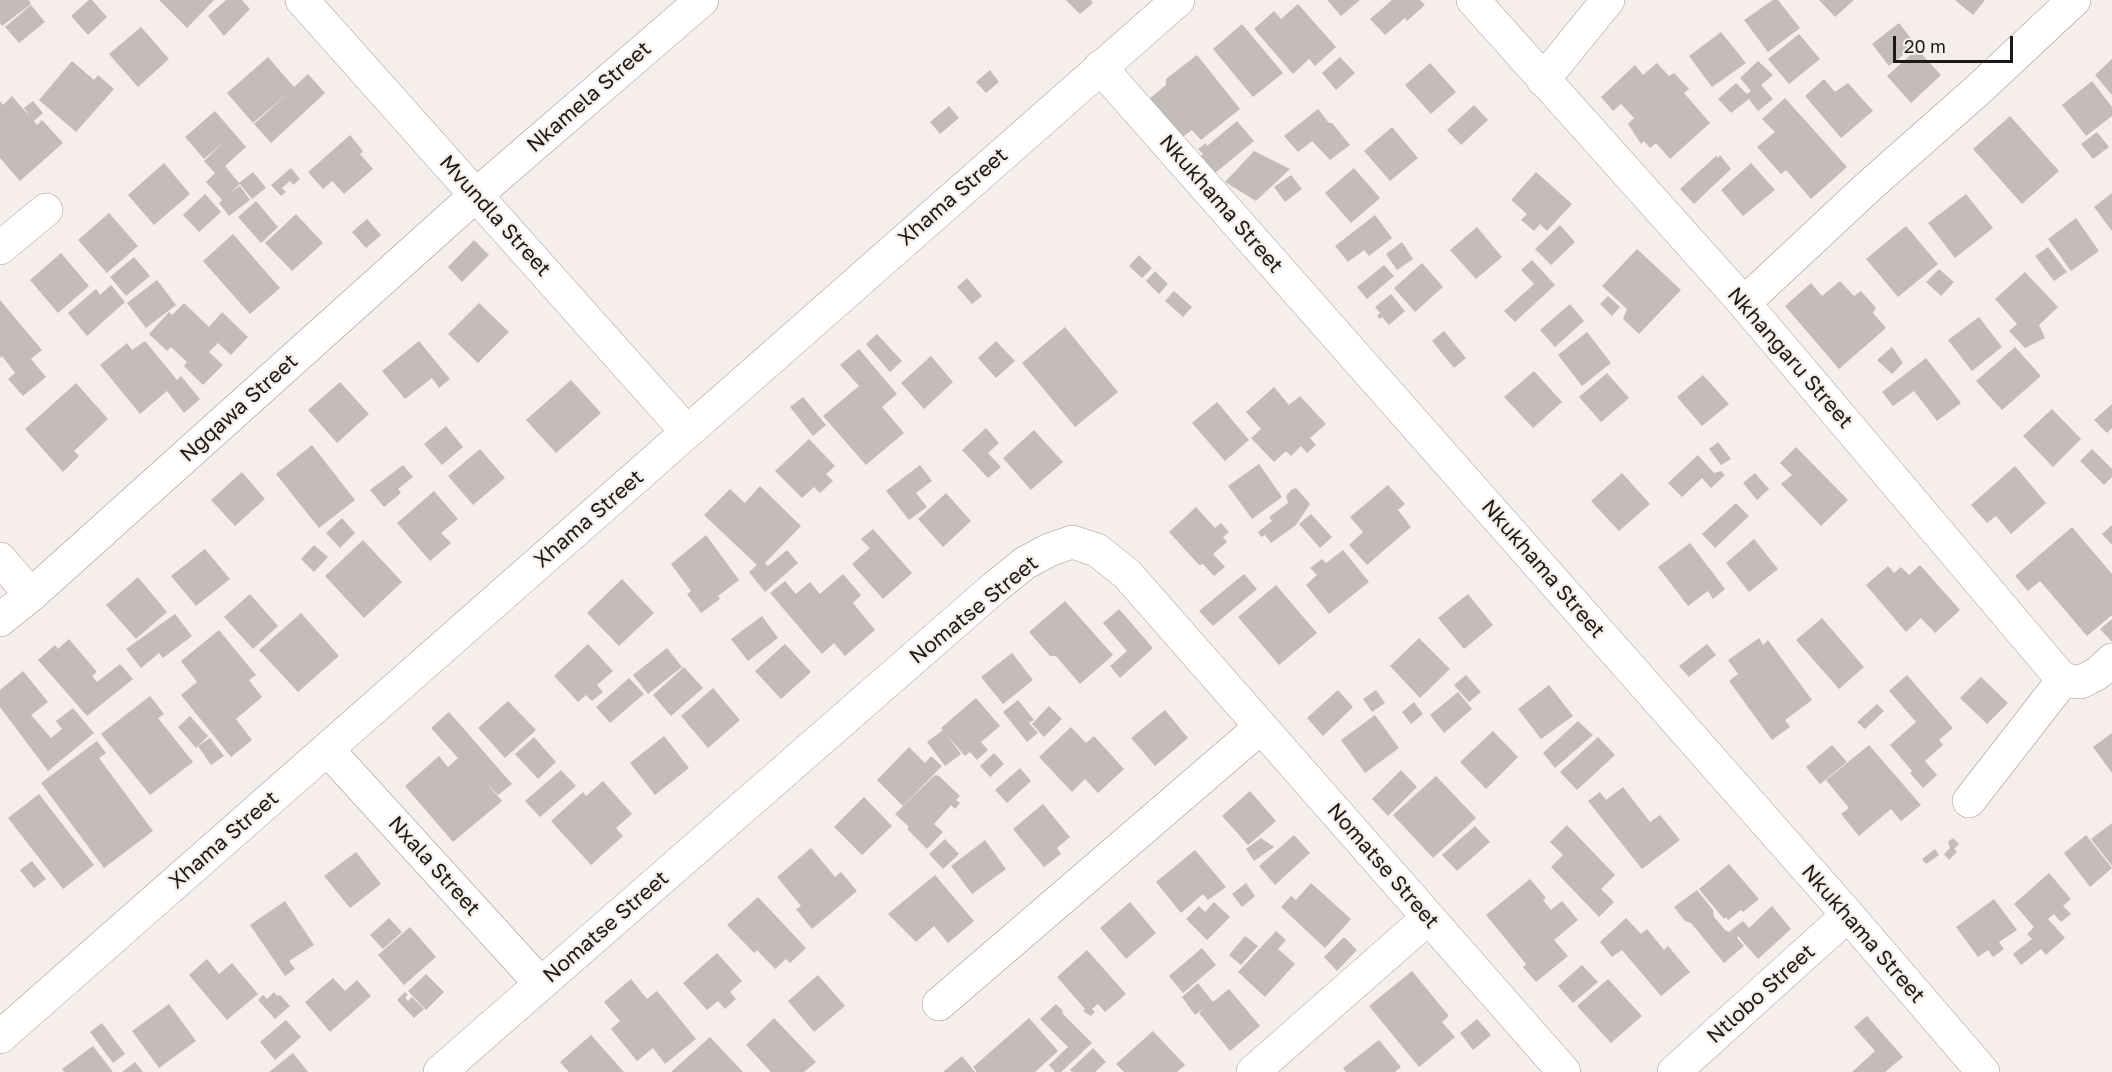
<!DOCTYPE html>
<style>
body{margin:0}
#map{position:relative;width:2112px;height:1072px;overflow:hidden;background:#f5eeea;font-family:"Golos Text",sans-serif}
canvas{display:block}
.scale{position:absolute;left:1893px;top:36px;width:120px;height:27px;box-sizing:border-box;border:3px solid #1c1a18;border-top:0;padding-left:8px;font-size:18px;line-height:21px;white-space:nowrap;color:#1c1a18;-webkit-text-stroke:4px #f5eeea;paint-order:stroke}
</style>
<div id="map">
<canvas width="2112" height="1072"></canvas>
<div class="scale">20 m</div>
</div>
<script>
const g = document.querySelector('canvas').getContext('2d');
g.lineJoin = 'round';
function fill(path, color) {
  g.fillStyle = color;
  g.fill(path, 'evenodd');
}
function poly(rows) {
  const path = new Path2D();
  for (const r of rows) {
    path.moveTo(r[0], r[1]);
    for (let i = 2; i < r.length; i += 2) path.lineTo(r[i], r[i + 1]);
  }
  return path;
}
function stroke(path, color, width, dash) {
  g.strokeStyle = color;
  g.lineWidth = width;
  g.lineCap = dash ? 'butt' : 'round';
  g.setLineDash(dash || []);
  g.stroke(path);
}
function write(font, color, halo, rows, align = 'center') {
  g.font = font + ' "Golos Text",sans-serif';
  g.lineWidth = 4.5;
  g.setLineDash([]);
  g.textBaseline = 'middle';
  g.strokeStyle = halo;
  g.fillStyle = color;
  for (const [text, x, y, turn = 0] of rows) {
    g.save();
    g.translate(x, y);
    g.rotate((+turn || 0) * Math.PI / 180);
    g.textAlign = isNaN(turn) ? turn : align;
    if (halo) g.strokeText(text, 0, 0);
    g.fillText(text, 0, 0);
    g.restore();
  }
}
fill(poly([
 [0,0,29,0,31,4,2,26,0,23],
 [89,0,92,0,107,17,88,35,71,16],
 [159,0,214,0,187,28],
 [226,0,242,0,250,9,224,36,208,16],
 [1066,0,1091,0,1093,3,1080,14],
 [1327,0,1360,0,1341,16],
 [1392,0,1420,0,1425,5,1407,21,1405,18,1385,35,1370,19],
 [1773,0,1778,0,1800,28,1768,52,1744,20],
 [1819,0,1854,0,1835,17],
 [1955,0,1985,0,1973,15],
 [1298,4,1336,47,1315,66,1309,59,1293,74,1254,29,1274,11,1281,19],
 [31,5,45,22,19,43,5,27],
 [1899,23,1916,45,1889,66,1872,44],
 [1242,24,1283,73,1253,97,1213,49],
 [141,27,169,59,138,87,109,54],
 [1721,32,1746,63,1712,87,1689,56],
 [1799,34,1820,59,1789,84,1768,59],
 [1917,49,1941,75,1911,103,1887,76],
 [1197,55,1240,109,1201,140,1192,130,1181,138,1149,99,1166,85,1166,79],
 [268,57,294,87,308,74,325,93,271,143,254,124,289,92,253,123,227,93],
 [1340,57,1355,73,1336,90,1322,73],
 [2112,59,2112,95,2095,75],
 [72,61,94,80,98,75,114,89,76,132,39,100],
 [1758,61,1773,75,1761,85,1773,99,1758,111,1749,99,1731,113,1718,99,1736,83,1747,94,1751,91,1740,78],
 [1430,63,1456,92,1431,114,1405,85],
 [1657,63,1669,76,1674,73,1689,89,1684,93,1710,123,1670,159,1656,143,1650,148,1644,141,1641,144,1628,124,1634,118,1621,104,1613,111,1601,97,1635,65,1643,75],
 [990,70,999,82,986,93,976,82],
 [1824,79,1835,92,1848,83,1873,111,1841,138,1805,96],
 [2092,81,2112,107,2112,116,2086,136,2062,105],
 [12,96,30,117,24,108,33,101,43,113,34,121,37,125,42,120,63,143,20,181,0,158,0,101,3,105],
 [1785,98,1847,167,1811,199,1786,170,1781,174,1757,147,1775,132,1762,119],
 [1474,105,1488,120,1461,145,1447,130],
 [949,106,959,118,940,134,930,122],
 [1318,109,1329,123,1332,123,1350,145,1330,160,1312,141,1298,152,1284,136],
 [215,111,246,147,225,166,239,183,253,172,266,188,252,199,240,184,230,193,240,186,250,200,229,216,219,203,222,200,206,182,215,173,204,161,225,141,204,159,185,137],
 [2010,116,2059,171,2022,204,1973,149],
 [1237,121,1254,141,1209,178,1195,161,1203,154,1198,149,1206,143,1207,146],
 [1392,127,1418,158,1390,181,1364,151],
 [2097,132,2109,147,2093,159,2081,144],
 [350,135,363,151,360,154,373,169,344,194,332,181,323,189,308,172],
 [1254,151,1290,169,1256,201,1225,182],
 [1720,155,1731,169,1694,204,1680,189,1716,156,1718,158],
 [164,163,190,194,154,225,128,195],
 [1751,163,1775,190,1743,216,1721,190],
 [291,168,300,179,293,185,290,181,282,188,286,192,281,196,271,185],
 [1354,168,1380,198,1351,223,1325,193],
 [1536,172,1572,204,1547,231,1540,224,1534,231,1521,220,1527,214,1511,200],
 [1291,175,1302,189,1285,202,1274,187],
 [2112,193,2112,231,2094,207],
 [205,194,221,212,199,232,183,215],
 [1966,194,1993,228,1955,258,1928,223],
 [256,201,278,227,261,243,238,217],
 [109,213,138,246,107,273,78,240],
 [296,214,323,243,292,271,265,243],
 [1375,215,1392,238,1369,256,1364,250,1348,262,1335,246],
 [2076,218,2099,251,2071,271,2048,239],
 [367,219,381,235,366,248,352,232],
 [1560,225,1575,242,1551,265,1535,249],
 [1906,226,1938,264,1898,297,1866,259],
 [1477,227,1502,257,1476,279,1450,250],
 [233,234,280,288,250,314,203,261],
 [474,240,489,255,462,282,448,267],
 [1402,242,1413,259,1397,270,1386,254],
 [2048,247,2067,272,2054,281,2035,256],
 [1637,249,1681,290,1639,334,1623,319,1627,309,1602,286],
 [61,253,89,286,58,313,30,280],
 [1139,255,1152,268,1142,278,1129,266],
 [134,257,150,276,126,296,110,277],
 [1532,260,1555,285,1515,322,1504,311,1534,284,1521,270],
 [1422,263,1443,287,1415,312,1394,288],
 [1384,265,1394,276,1367,299,1357,287],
 [1939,269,1954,282,1941,296,1926,282],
 [1155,271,1168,284,1159,294,1146,281],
 [2025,272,2058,307,2039,325,2045,338,2025,348,2009,331,2017,324,1995,299],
 [967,278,982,296,972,304,957,287],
 [157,280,176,305,146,328,127,303],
 [1840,281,1854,296,1861,291,1876,308,1873,313,1886,328,1839,369,1785,306,1811,283,1822,296],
 [111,285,125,302,87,336,68,313,96,289,100,295],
 [1174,291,1192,307,1183,317,1165,301],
 [1391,294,1405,311,1389,325,1382,317,1380,319,1377,316,1380,313,1375,307],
 [1608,296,1620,307,1612,316,1600,304],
 [0,300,42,350,31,359,46,377,23,396,8,379,15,373,2,356,0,358],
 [184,303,209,327,222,312,248,337,231,355,218,343,209,352,223,365,203,385,184,366,187,362,171,347,167,351,149,334,169,312,172,315],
 [479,303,509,332,478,363,448,334],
 [1570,304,1584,321,1555,347,1540,330],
 [1979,317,2002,347,1972,371,1948,340],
 [1065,327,1118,392,1075,427,1022,363],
 [1444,331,1466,358,1454,368,1432,341],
 [1587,332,1611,363,1582,386,1558,355],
 [877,334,902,361,890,372,866,344],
 [145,341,177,380,181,376,200,399,184,413,167,391,140,414,100,365,127,343,132,350],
 [419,341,450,379,439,388,432,378,405,399,382,371],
 [996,341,1015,361,996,378,978,358],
 [1892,347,1903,363,1892,374,1877,360],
 [2015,347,2041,376,2002,410,1976,381],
 [859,349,897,394,882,407,904,433,866,465,823,416,859,386,840,365],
 [931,356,953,382,924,409,901,383],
 [1926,358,1961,403,1937,421,1914,391,1893,406,1882,392],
 [1534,371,1562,402,1533,428,1504,397],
 [1607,373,1629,398,1601,422,1579,397],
 [1703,375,1729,404,1702,426,1677,397],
 [571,380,601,413,556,453,526,420],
 [340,382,369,414,337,443,308,410],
 [76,383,108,419,74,451,79,456,63,472,25,429],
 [1274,387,1289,405,1300,396,1326,424,1310,438,1316,445,1307,453,1301,446,1291,456,1286,451,1274,462,1251,438,1261,429,1246,412],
 [803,397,826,425,813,436,790,407],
 [1217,402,1249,440,1225,461,1192,423],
 [2112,404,2112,428,2107,433,2094,420],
 [2052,409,2081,439,2053,467,2023,436],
 [446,426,463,447,442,465,424,444],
 [986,428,999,443,988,453,1001,467,988,478,962,450],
 [1034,430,1063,462,1031,490,1003,458],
 [809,439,835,466,826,474,833,481,820,493,814,487,802,498,775,471],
 [1718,442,1731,459,1721,465,1709,449],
 [312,445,355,500,319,528,276,474],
 [1796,447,1848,500,1821,526,1781,484,1792,475,1780,463],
 [480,449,505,478,473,505,448,476],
 [2092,449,2112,469,2112,477,2104,485,2080,461],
 [1698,455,1714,473,1721,471,1725,475,1711,488,1702,478,1682,497,1668,483],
 [1259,464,1282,497,1252,519,1228,486],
 [403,465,413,477,398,489,401,493,384,507,370,490],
 [920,465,932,481,916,493,927,507,909,520,886,491],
 [2015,466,2046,503,2011,534,1996,516,1987,523,1971,505],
 [242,472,265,499,235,526,211,500],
 [1622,473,1650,504,1619,531,1591,501],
 [1755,473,1769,489,1757,500,1743,483],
 [1388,485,1405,504,1398,510,1411,527,1367,565,1349,545,1363,532,1350,517],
 [760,486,801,526,765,563,768,566,787,550,798,563,765,592,749,572,757,565,704,515,730,489,745,503],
 [1296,488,1310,504,1296,525,1271,543,1265,535,1261,537,1258,532,1272,521,1269,517,1288,503,1286,496,1291,490],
 [434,491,458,519,441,533,451,543,430,561,397,523],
 [946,493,971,521,943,547,918,519],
 [1736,503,1749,516,1715,548,1702,534],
 [1196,507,1215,528,1221,523,1229,532,1223,537,1227,542,1213,554,1225,567,1214,576,1203,564,1199,565,1169,532],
 [1311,514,1332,537,1320,548,1299,524],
 [342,518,355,533,340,548,326,533],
 [2112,525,2112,545,2102,534],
 [2072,527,2112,574,2112,615,2087,636,2040,581,2028,591,2015,576],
 [873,529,912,573,883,599,852,564,870,548,861,539],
 [706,535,739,580,718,596,720,599,701,613,687,594,691,591,671,564],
 [1754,539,1778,569,1749,592,1726,563],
 [363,540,402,582,364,618,325,576],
 [1690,543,1725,589,1713,599,1708,591,1688,606,1658,567],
 [314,545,328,557,314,572,301,559],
 [205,549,230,579,196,606,171,576],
 [1343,550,1369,582,1329,614,1306,585,1317,575,1310,568,1322,559,1326,563],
 [1920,565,1960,610,1935,633,1921,618,1906,632,1866,585,1888,566,1894,573,1901,567,1909,575],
 [843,574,861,595,853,603,875,630,845,656,834,643,822,654,770,593,785,581,796,594,810,582,820,594],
 [1244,574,1257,589,1213,626,1199,611],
 [138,577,167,612,136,639,106,605],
 [622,579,654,613,619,646,587,613],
 [1276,585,1317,633,1279,665,1238,617],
 [250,594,278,626,253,649,224,617],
 [1468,594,1493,625,1464,649,1438,618],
 [1065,601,1113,655,1080,684,1056,656,1050,656,1029,632],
 [1119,609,1153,648,1120,678,1110,666,1127,651,1103,623],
 [301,613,339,656,298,692,259,650],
 [175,614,192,636,163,658,159,653,141,668,126,649],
 [762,616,778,638,748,661,731,639],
 [1822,618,1864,667,1839,689,1796,640],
 [2112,619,2112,642,2100,629],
 [219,630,256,675,249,680,262,697,236,719,252,740,231,757,181,695,197,682,181,661],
 [1419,638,1450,669,1420,698,1390,666],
 [1759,638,1763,645,1768,640,1812,700,1785,720,1790,727,1772,740,1729,681,1738,674,1728,660],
 [69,639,97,672,92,676,97,682,120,664,133,679,87,716,38,660,55,645,58,649],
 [588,644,613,671,597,685,603,692,592,701,586,695,578,702,554,676],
 [785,644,811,672,781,699,755,671],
 [1707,644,1716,655,1689,677,1679,666],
 [667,648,682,667,648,694,633,675],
 [1012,653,1033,680,1003,704,981,677],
 [684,667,703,688,671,716,653,695],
 [23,671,48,702,31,715,51,738,62,729,56,721,73,708,94,733,48,771,0,707,0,690],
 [1466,675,1481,692,1469,702,1454,685],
 [1907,675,1953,728,1939,740,1943,745,1925,761,1937,775,1923,788,1910,773,1912,771,1890,745,1916,722,1889,691],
 [1981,677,2008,703,1987,724,1960,698],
 [629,678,644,694,610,723,596,707],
 [1549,685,1573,716,1541,739,1518,709],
 [713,688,740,720,708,748,681,716],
 [1338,690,1353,707,1323,736,1307,718],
 [1376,690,1385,703,1372,712,1363,699],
 [1458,692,1472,709,1444,733,1430,715],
 [150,696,164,714,158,718,193,762,150,795,101,734],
 [976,698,1000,726,981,742,988,750,977,760,970,752,965,756,946,734,961,754,945,766,927,742,943,730,941,728],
 [1018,700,1034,720,1029,723,1038,733,1027,742,1003,712],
 [508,701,536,730,505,758,478,728],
 [1414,702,1423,714,1411,724,1402,712],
 [1877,704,1884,711,1865,729,1857,722],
 [1049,706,1062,719,1044,737,1032,724],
 [1165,710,1188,738,1155,766,1131,738],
 [449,712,512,784,498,795,484,780,502,801,453,842,405,786,439,756,448,767,458,758,431,728],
 [1375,715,1399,748,1365,773,1341,740],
 [190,716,208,736,196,748,178,727],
 [1578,721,1593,735,1555,768,1543,753],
 [1071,727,1086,743,1094,736,1124,769,1098,793,1085,779,1072,792,1039,757],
 [1493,731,1518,757,1486,789,1460,762],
 [2112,733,2112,773,2093,747],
 [664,736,689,768,655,795,630,763],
 [534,737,556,762,538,779,515,754],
 [1598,737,1615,755,1577,790,1560,772],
 [210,738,224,756,211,765,198,746],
 [97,741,106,753,99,758,153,831,104,868,41,783],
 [1832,745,1847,762,1820,784,1806,767],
 [1869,745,1921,805,1901,821,1891,809,1859,836,1841,814,1849,808,1826,780],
 [909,747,925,763,931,756,942,766,903,806,877,780],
 [994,753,1004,764,990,777,980,766],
 [1020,768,1031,781,1007,803,995,790],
 [561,770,576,786,540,817,525,801],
 [1401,770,1417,787,1388,816,1372,799],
 [935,775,939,776,960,796,956,800,960,803,955,809,951,805,934,824,943,832,927,849,907,829,909,827,895,814],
 [1436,776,1476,818,1433,858,1393,815],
 [603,781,632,814,616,828,623,836,591,865,551,821,583,792,586,796],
 [1623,787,1650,822,1660,815,1680,840,1642,869,1588,801,1600,792,1606,800],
 [1250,791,1276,821,1248,845,1222,816],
 [39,794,94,865,63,889,8,818],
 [864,797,892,826,862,855,834,827],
 [1043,804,1070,837,1057,848,1061,854,1044,867,1013,829],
 [2112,823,2112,866,2091,839],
 [1567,825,1615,875,1601,889,1614,902,1599,917,1551,867,1563,855,1550,842],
 [1475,826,1490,842,1457,871,1442,855],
 [1294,835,1310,853,1275,885,1259,866],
 [2086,835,2112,868,2090,887,2064,853],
 [1261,838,1274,847,1254,861,1246,849],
 [1953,838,1959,844,1954,849,1957,852,1949,860,1944,854,1950,848,1948,842],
 [945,839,959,854,943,869,929,854],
 [985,840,1006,869,972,894,951,866],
 [811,848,835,877,841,872,857,891,812,929,796,909,801,906,777,877],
 [1935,849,1939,855,1926,864,1922,859],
 [1195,850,1226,887,1208,900,1203,894,1181,913,1156,882],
 [356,852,381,884,350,908,324,876],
 [32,861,46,879,34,888,20,870],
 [1729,864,1759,899,1743,912,1741,910,1728,920,1726,917,1724,919,1699,889],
 [2049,873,2071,899,2063,906,2071,914,2061,922,2054,914,2048,919,2065,938,2046,955,2041,949,2021,965,2013,954,2032,939,2027,934,2034,927,2014,904],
 [935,875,974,921,948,943,934,926,916,942,888,914],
 [1530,879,1546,898,1543,900,1551,910,1562,901,1578,920,1554,940,1568,956,1536,982,1523,967,1526,964,1486,915],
 [1246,883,1255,896,1242,907,1232,894],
 [1311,883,1351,919,1325,948,1281,907,1291,896,1296,900],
 [1697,890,1713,910,1714,917,1725,930,1729,932,1743,921,1749,928,1772,906,1791,929,1758,959,1738,936,1737,938,1744,946,1724,963,1691,923,1685,921,1674,907],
 [758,897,806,948,790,963,786,959,775,969,757,950,754,953,727,925],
 [1994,899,2017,930,1999,942,2004,949,1993,957,1988,950,1978,957,1956,927],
 [285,901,314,945,289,961,295,969,285,976,250,925],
 [1130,902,1156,933,1126,959,1100,928],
 [1214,902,1230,917,1207,940,1186,919,1199,906,1205,912],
 [389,918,402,932,383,949,370,935],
 [1626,918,1641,934,1647,929,1664,950,1668,946,1690,972,1661,996,1622,950,1612,957,1600,942],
 [410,927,436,957,404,985,378,955],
 [1276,931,1286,940,1278,949,1295,964,1265,997,1238,972],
 [1245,936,1258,946,1241,965,1229,955],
 [1344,937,1357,950,1337,971,1324,957],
 [1202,948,1216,965,1183,993,1169,976],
 [1087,950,1126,994,1105,1012,1098,1004,1092,1009,1095,1012,1091,1016,1083,1011,1085,1009,1057,977],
 [717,953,742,981,730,992,736,999,725,1009,718,1001,707,1010,683,983],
 [207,959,219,974,232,963,258,994,227,1020,189,975],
 [1582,965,1598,982,1573,1003,1558,986],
 [1412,971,1449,1016,1442,1022,1455,1037,1419,1067,1369,1006],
 [426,974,444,992,426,1010,408,991],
 [818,975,845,1006,814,1032,788,1001],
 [333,978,345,991,357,980,371,996,330,1032,305,1002],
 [631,979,647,999,657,991,696,1039,665,1064,653,1048,637,1061,611,1029,620,1021,604,1002],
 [1608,979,1642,1016,1611,1043,1577,1006],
 [1198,983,1213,1002,1229,989,1260,1026,1230,1051,1199,1013,1204,1008,1195,1015,1182,997],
 [274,992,277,996,280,995,290,1006,275,1019,258,1000,263,995,267,999],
 [405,992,408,995,405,997,408,1001,412,997,424,1009,414,1018,397,1000],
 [169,1004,196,1041,159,1068,132,1031],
 [1056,1004,1063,1011,1062,1013,1092,1043,1061,1072,1055,1072,1049,1065,1068,1047,1040,1019],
 [1867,1016,1903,1057,1885,1072,1852,1072,1875,1051,1854,1027],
 [774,1018,816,1062,804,1072,771,1072,746,1045],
 [1029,1018,1058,1051,1035,1072,977,1072,973,1067],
 [1477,1019,1491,1035,1473,1050,1460,1033],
 [286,1020,301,1037,275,1060,260,1042],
 [102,1023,125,1054,113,1063,90,1032],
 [1153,1031,1185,1065,1177,1072,1124,1072,1116,1064],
 [591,1035,624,1072,569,1072,560,1062],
 [710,1037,743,1072,671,1072],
 [1379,1040,1401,1067,1395,1072,1346,1072,1343,1068],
 [93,1046,113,1072,64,1072,62,1069],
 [1093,1048,1106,1062,1095,1072,1072,1072,1070,1070],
 [293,1053,308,1072,269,1072],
 [962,1056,975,1072,943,1072],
 [135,1062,143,1072,122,1072]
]), '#c3bcb9');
const minor = poly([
 [302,0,687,432],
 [1473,0,1744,303,2063,680,2081,682,2098,673,2112,660],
 [1100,67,1848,915,1983,1072],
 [1543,80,1608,0],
 [0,248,46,210],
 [1744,303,1867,188,1980,88,2074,0],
 [0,559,31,595],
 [0,620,31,595,476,195,702,0],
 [327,749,541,984],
 [1969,801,2063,680],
 [939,1004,1261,727],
 [0,1037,1178,0],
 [440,1072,994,588,1025,563,1049,550,1072,542,1097,550,1127,574,1564,1072],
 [1253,1072,1428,918],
 [1674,1072,1848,915]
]);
stroke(minor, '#a09996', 34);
stroke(minor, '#fff', 33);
write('21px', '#1c1a18', '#f5eeea', [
 ["Nkamela Street",589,97,-41],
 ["Xhama Street",953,197,-41],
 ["Nkukhama Street",1221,204,49],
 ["Mvundla Street",495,216,48],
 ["Nkhangaru Street",1790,358,49],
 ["Ngqawa Street",239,408,-42],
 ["Xhama Street",589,519,-41],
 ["Nkukhama Street",1543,569,49],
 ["Nomatse Street",974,610,-39],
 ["Xhama Street",224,840,-41],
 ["Nxala Street",434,866,48],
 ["Nomatse Street",1383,866,49],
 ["Nomatse Street",606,927,-41],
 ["Nkukhama Street",1863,934,49],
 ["Ntlobo Street",1761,994,-42]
]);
</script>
